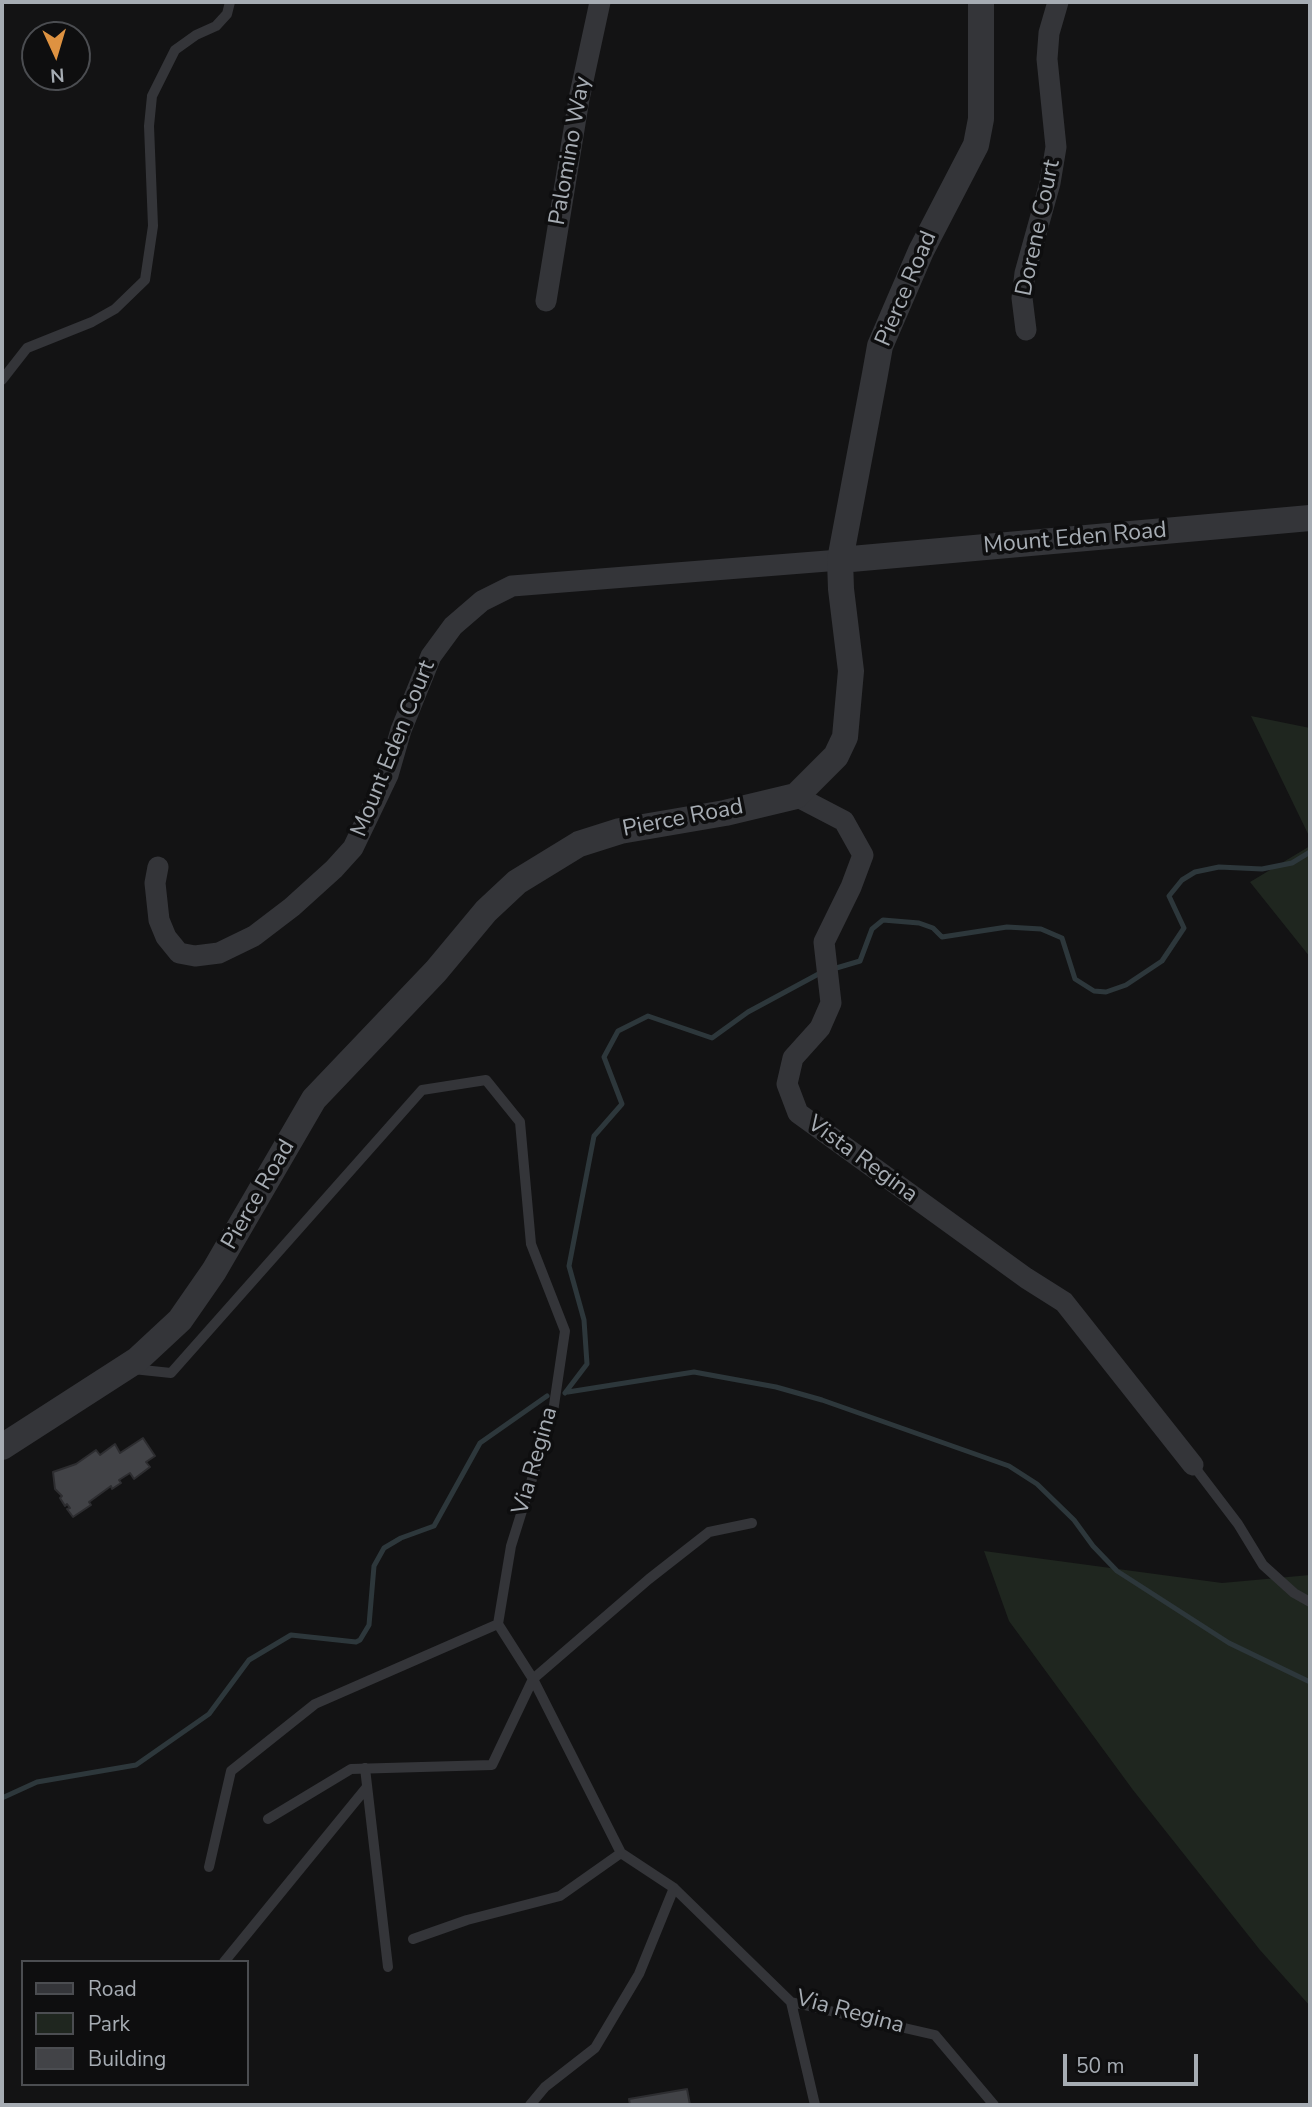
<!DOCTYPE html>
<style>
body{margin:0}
#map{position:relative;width:1312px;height:2107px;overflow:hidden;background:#131314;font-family:"Nunito Sans",sans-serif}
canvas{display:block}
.frame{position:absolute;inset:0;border:4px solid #a6acb3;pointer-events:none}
.legend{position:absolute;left:21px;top:1960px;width:228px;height:126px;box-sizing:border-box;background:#0e0e0f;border:2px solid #4b4d51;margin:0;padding:9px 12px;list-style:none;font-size:21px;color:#a6acb3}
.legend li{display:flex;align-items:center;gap:14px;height:35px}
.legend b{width:35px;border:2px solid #4b4d51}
.north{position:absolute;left:21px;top:21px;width:70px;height:70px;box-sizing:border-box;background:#0e0e0f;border:2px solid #4b4d51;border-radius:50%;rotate:176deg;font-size:19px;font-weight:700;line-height:28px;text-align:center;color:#a6acb3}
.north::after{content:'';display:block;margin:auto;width:24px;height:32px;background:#de9241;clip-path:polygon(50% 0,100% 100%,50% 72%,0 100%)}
.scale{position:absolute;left:1063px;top:2054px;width:135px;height:32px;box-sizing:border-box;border:4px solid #a6acb3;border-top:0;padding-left:9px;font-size:21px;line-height:24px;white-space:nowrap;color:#a6acb3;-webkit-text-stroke:5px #0e0e0f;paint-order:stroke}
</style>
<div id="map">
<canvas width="1312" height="2107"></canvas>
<div class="frame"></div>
<ul class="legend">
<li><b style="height:9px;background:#343539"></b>Road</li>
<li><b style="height:19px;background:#1f261f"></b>Park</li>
<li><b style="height:19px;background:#424347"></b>Building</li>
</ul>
<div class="north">N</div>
<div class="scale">50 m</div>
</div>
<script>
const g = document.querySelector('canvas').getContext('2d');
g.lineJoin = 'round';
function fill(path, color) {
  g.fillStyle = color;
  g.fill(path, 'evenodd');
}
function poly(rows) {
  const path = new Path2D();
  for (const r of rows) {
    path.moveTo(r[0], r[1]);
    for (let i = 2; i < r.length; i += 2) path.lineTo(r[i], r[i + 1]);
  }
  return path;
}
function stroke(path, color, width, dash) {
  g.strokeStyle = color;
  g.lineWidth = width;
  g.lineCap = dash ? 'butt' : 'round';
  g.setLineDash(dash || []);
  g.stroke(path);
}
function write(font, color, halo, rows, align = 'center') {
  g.font = font + ' "Nunito Sans",sans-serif';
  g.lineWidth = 7;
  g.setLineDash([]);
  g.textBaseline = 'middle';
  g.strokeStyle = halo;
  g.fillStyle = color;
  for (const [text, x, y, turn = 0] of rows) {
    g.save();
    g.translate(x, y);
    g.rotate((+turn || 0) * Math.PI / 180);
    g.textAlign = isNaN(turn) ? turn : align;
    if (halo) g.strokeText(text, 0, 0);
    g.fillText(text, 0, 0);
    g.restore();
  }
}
fill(poly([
 [1251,716,1310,728,1310,838],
 [1310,846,1310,957,1250,882],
 [984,1551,1222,1583,1310,1575,1310,2006,1260,1950,1133,1790,1009,1621]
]), '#1f261f');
stroke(poly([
 [833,969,860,961,872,929,883,920,919,923,933,928,942,937,1007,927,1041,929,1062,938,1075,979,1094,991,1106,992,1126,985,1162,961,1184,928,1169,896,1182,880,1195,872,1219,867,1262,869,1292,863,1310,852],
 [568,1392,694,1372,776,1387,822,1400,1009,1466,1037,1484,1074,1520,1093,1546,1117,1571,1229,1643,1310,1682],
 [565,1393,587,1364,584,1320,569,1266,594,1136,622,1104,604,1057,618,1031,648,1016,712,1038,748,1012,824,971],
 [2,1798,37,1782,136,1765,209,1714,249,1660,291,1635,356,1642,360,1640,369,1625,374,1566,384,1548,401,1538,434,1526,480,1443,547,1396]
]), '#2d373b', 5);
const building = poly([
 [143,1438,155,1456,146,1462,150,1467,134,1479,130,1473,119,1480,121,1483,112,1489,111,1486,89,1502,91,1505,73,1517,67,1509,70,1508,67,1504,65,1506,60,1498,62,1496,55,1489,53,1472,76,1464,96,1450,100,1455,115,1444,120,1453,143,1438],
 [687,2089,690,2105,630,2105,629,2099,687,2089]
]);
fill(building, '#424347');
stroke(building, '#2d2d30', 2);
stroke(poly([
 [2,380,27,348,92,322,115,309,145,280,153,226,149,126,152,96,175,50,196,35,216,26,227,14,230,2],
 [133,1369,171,1373,422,1090,486,1080,520,1122,531,1244,565,1331,553,1412,511,1546,498,1624,533,1679,621,1853,674,1888,791,2002,935,2035,994,2105],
 [1193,1465,1238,1524,1263,1565,1294,1593,1310,1602],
 [365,1768,388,1967],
 [268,1819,351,1769,492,1765,533,1679,649,1579,709,1532,752,1523],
 [209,1867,231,1771,315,1704,498,1624],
 [413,1939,467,1920,560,1896,621,1853],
 [224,1962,367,1787],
 [791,2002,815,2105],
 [530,2105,545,2087,595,2048,639,1974,674,1888]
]), '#343539', 10);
stroke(poly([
 [546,301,579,99,600,2],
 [1026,330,1022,298,1025,273,1050,183,1056,147,1047,59,1049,33,1058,2],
 [796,796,844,821,863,855,851,887,824,942,831,1003,820,1028,793,1058,787,1084,798,1113,1026,1278,1064,1302,1193,1465],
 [158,867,155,883,159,920,166,937,179,953,195,956,219,953,254,936,292,907,334,869,353,848,388,775,401,730,431,656,453,626,482,601,512,586,840,560]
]), '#343539', 21);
stroke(poly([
 [840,560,1310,518],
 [2,1447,137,1360,180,1320,214,1271,314,1099,436,971,486,911,517,882,579,844,620,831,725,813,796,796,836,756,845,737,851,671,841,589,840,560,875,374,880,346,921,251,976,145,981,119,981,2]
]), '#343539', 26);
write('23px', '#a6acb3', '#0e0e0f', [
 ["Palomino Way",571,151,-80],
 ["Dorene Court",1039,228,-78],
 ["Pierce Road",907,289,-67],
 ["Mount Eden Road",1075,539,-5],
 ["Mount Eden Court",394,749,-68],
 ["Pierce Road",683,819,-11],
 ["Vista Regina",862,1160,36],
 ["Pierce Road",259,1195,-60],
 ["Via Regina",536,1461,-74],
 ["Via Regina",850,2013,15]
]);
</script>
